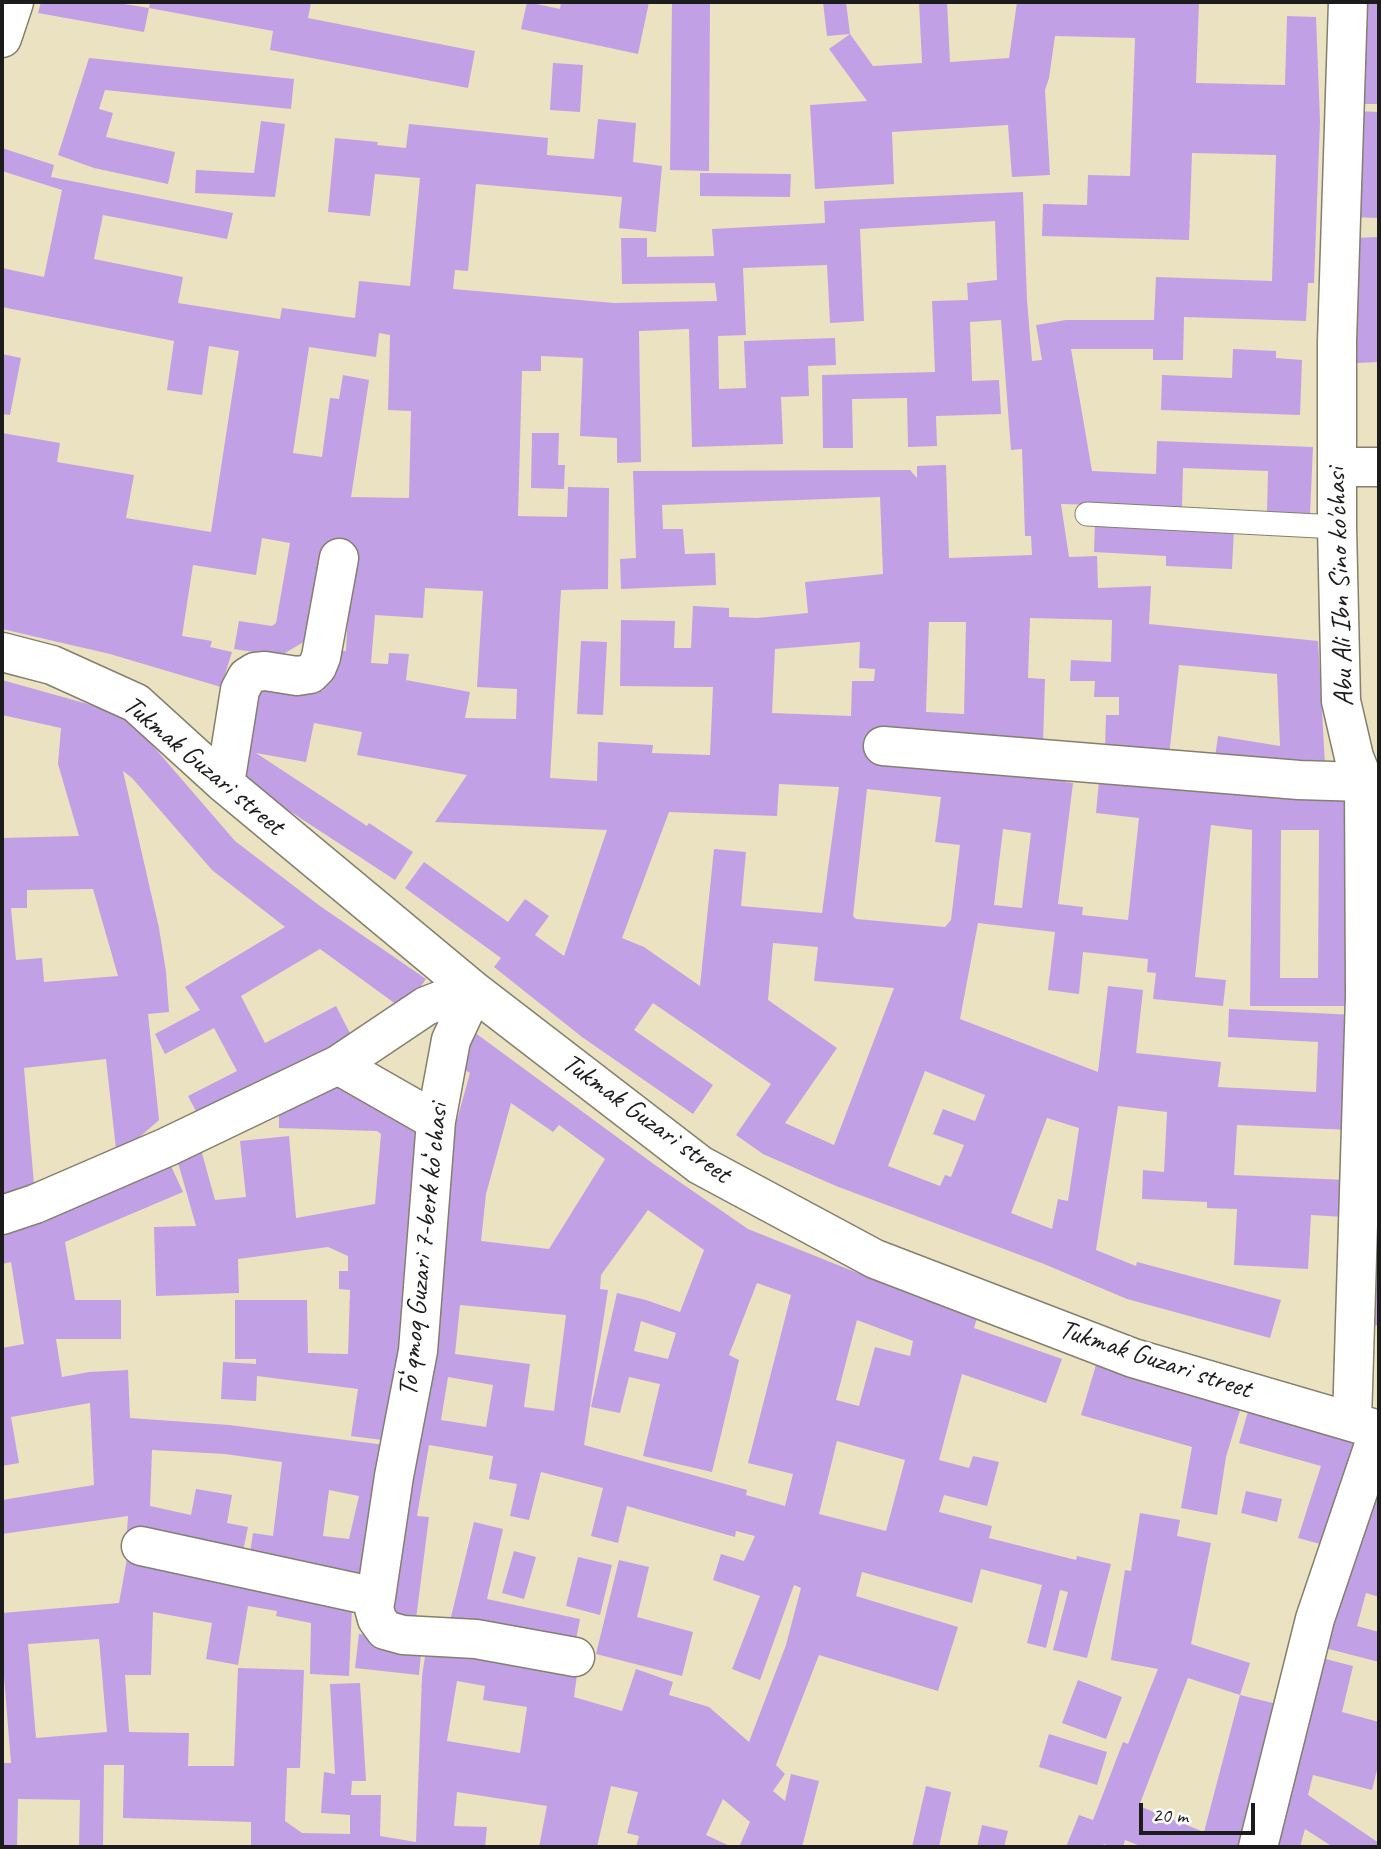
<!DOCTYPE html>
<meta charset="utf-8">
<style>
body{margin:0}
#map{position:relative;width:1381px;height:1849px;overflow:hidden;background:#ebe2c1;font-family:Caveat,sans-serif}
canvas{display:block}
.frame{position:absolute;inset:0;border:4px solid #1c1c1c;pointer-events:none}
.scale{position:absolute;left:1139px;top:1803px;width:116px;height:32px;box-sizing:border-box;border:4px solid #1c1c1c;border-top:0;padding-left:9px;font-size:21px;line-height:24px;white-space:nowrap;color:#1c1c1c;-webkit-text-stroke:5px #fff;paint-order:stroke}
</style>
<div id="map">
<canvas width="1381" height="1849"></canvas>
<div class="frame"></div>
<div class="scale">20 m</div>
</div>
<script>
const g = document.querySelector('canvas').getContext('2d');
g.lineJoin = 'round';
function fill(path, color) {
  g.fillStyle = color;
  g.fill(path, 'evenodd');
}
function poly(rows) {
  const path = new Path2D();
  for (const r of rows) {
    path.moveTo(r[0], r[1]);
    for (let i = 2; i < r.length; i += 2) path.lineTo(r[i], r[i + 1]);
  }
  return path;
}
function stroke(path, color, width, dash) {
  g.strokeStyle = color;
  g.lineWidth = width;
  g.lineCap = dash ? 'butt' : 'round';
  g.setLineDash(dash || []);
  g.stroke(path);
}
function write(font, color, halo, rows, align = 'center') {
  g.font = font + ' Caveat,sans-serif';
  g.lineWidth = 7;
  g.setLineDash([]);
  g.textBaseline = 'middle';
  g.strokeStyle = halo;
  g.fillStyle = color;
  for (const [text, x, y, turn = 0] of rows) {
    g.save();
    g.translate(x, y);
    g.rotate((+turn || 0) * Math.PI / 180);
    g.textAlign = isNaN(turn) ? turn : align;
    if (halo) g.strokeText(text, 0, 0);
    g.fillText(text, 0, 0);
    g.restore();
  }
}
fill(poly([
 [41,2,112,2,149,8,144,32,38,13],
 [150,2,311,3,308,18,475,51,468,88,270,50,273,31,149,8],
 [527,2,560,9,561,2,649,2,638,54,521,29],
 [672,2,710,2,709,171,670,170],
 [823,2,846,2,850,34,827,36],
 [919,2,947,2,950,62,1009,58,1017,2,1199,2,1196,83,1285,85,1287,16,1316,17,1320,121,1314,283,1308,283,1306,321,1184,317,1183,360,1153,360,1153,349,1071,349,1092,471,1156,474,1157,441,1313,447,1310,514,1267,512,1268,471,1183,468,1182,507,1061,504,1069,557,1097,556,1098,588,1151,586,1149,624,1318,641,1325,764,1215,757,1218,736,1280,746,1277,674,1179,665,1169,756,1105,752,1106,715,1119,715,1119,697,1094,697,1095,681,1070,681,1071,660,1111,662,1112,620,1030,618,1028,678,1045,679,1043,744,1065,773,1065,782,1073,783,1058,904,1083,907,1082,915,1128,920,1139,818,1096,813,1100,770,1351,787,1351,1006,1250,1006,1252,830,1211,825,1195,977,1226,980,1223,1006,1153,999,1156,973,1147,972,1148,959,1083,952,1079,994,1048,990,1055,932,978,923,960,1019,1098,1072,1108,986,1143,990,1136,1053,1221,1062,1218,1087,1316,1092,1318,1042,1228,1037,1229,1009,1356,1015,1350,1130,1237,1125,1234,1175,1346,1180,1344,1217,1311,1215,1308,1269,1234,1265,1237,1209,1207,1208,1207,1202,1142,1199,1143,1170,1164,1172,1167,1112,1118,1106,1096,1250,1136,1266,1137,1262,1281,1300,1270,1338,1127,1299,1044,1264,836,1186,763,1154,736,1135,771,1084,653,1003,634,1030,713,1085,693,1114,582,1037,494,967,501,958,405,888,424,862,508,922,525,899,549,916,535,935,564,956,607,830,435,822,467,775,357,755,362,732,314,723,306,762,256,753,367,826,369,823,413,852,395,880,239,778,250,678,323,691,326,649,346,651,351,554,307,640,280,656,234,649,239,621,272,626,276,623,290,543,262,538,256,575,193,565,182,636,212,641,210,647,232,652,221,687,110,654,2,629,2,433,60,443,57,462,134,475,126,518,211,532,239,351,209,346,202,395,167,390,174,341,2,307,2,268,44,277,62,190,2,171,2,148,54,165,51,177,233,213,227,239,103,215,94,259,183,277,178,303,280,319,282,308,355,318,359,281,410,286,420,178,375,174,370,216,328,212,335,138,378,142,377,145,406,148,409,124,548,138,547,155,594,159,598,119,636,123,633,162,662,166,656,232,619,228,622,197,476,184,468,271,455,270,453,289,614,303,717,301,715,283,622,284,621,238,647,238,647,257,714,256,712,229,825,223,824,201,1023,192,1027,300,1032,361,1042,360,1036,325,1066,320,1154,320,1156,277,1272,281,1276,155,1192,153,1189,240,1042,236,1043,204,1087,205,1088,175,1130,176,1135,38,1055,36,1049,78,1045,90,1050,175,1012,177,1008,125,892,132,894,184,815,189,810,105,867,101,829,49,850,34,873,66,922,63],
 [995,221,997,280,967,283,968,300,932,301,935,372,822,375,823,448,853,448,852,399,907,398,908,447,937,446,936,416,1001,414,999,380,972,381,970,322,1001,320,1011,450,1022,449,1025,536,1031,536,1032,555,949,558,946,465,917,466,917,478,910,470,633,471,636,558,620,559,621,589,716,585,715,553,685,554,683,529,663,529,662,505,880,497,883,574,805,582,808,613,757,618,729,617,729,608,693,606,691,648,674,648,675,621,621,620,620,686,713,687,710,755,652,753,653,745,598,742,597,781,550,778,561,590,608,589,609,488,568,487,567,517,518,516,522,371,541,371,541,356,583,358,580,436,617,438,617,463,641,462,639,331,689,329,692,447,783,444,781,397,809,396,808,366,836,365,835,338,744,341,746,388,719,389,718,336,746,335,743,268,827,265,830,323,864,321,860,229],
 [379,333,390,335,388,410,411,411,409,498,351,497,369,380,343,375,339,399,330,398,322,457,293,453,309,347,376,357],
 [425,588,483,591,477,687,517,689,516,719,465,718,470,692,406,680,409,654,389,653,388,664,371,663,375,615,423,618],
 [929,622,966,622,964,714,926,712],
 [860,642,859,668,875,669,874,681,852,681,851,716,772,713,775,649],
 [779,784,839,787,822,913,741,906,746,852,714,849,700,986,644,947,622,938,669,812,777,816],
 [867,789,941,797,935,842,960,845,951,920,945,927,856,919,853,916],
 [1003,829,1031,833,1022,908,994,905],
 [1281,830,1319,830,1318,978,1280,978],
 [773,943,818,947,814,981,894,988,834,1145,785,1123,837,1048,768,1000],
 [925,1071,985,1095,975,1121,943,1109,933,1134,964,1145,951,1177,945,1175,940,1186,888,1166],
 [1047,1118,1079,1128,1068,1201,1058,1199,1052,1229,1011,1213],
 [1361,2,1379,2,1379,104,1360,104],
 [89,58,294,79,291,109,105,90,99,109,113,113,106,137,175,152,168,184,94,168,58,155],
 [553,63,583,65,580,112,550,110],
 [1356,111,1379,112,1379,218,1352,217],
 [261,121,285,124,275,197,195,193,196,170,254,173],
 [700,173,791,174,790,197,700,196],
 [1379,237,1379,362,1357,363,1353,238],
 [1233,349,1276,351,1276,358,1302,360,1300,415,1161,410,1162,375,1232,378],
 [2,354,21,358,10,415,2,414],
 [532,433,559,433,558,465,565,465,564,489,531,488],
 [1095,521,1234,528,1232,569,1166,566,1166,556,1094,552],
 [581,641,607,642,603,715,577,714],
 [2,680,95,706,134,724,235,841,320,906,426,979,404,1010,320,949,241,996,265,1043,336,1006,353,1039,200,1119,188,1096,237,1071,214,1028,165,1054,155,1034,200,1010,185,987,285,927,212,870,132,778,123,771,159,928,166,972,169,1012,148,1014,159,1120,134,1142,116,1149,106,1059,24,1068,34,1184,2,1194,2,838,79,836,58,764,61,728,2,715],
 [93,889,118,976,44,982,42,958,16,960,11,908,27,908,27,890],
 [474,1032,655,1165,748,1229,925,1300,978,1315,974,1328,1062,1359,1046,1403,962,1374,939,1460,969,1468,973,1456,999,1462,987,1506,944,1495,939,1512,992,1526,989,1538,1076,1560,1077,1556,1111,1564,1087,1658,1053,1650,1068,1592,1060,1590,1046,1648,1027,1643,1042,1585,981,1569,972,1603,862,1572,856,1596,958,1627,938,1691,819,1655,776,1765,785,1774,773,1791,785,1801,791,1774,819,1781,802,1847,739,1847,750,1822,723,1799,706,1835,732,1847,636,1847,639,1836,627,1833,638,1792,611,1786,597,1847,539,1847,547,1806,457,1792,454,1826,487,1827,485,1847,251,1847,251,1822,123,1818,124,1765,104,1765,103,1847,79,1847,80,1800,18,1799,17,1847,2,1847,2,1763,11,1763,2,1652,2,1613,119,1603,128,1553,352,1606,349,1676,310,1674,311,1623,276,1616,277,1611,248,1606,238,1665,206,1659,212,1623,153,1612,151,1675,125,1675,129,1732,189,1733,188,1766,234,1766,238,1668,304,1670,300,1768,287,1768,285,1821,302,1833,350,1834,350,1815,321,1813,324,1772,335,1774,330,1684,360,1683,366,1781,352,1781,351,1795,381,1795,380,1836,416,1842,422,1676,428,1637,579,1660,574,1697,622,1711,636,1669,673,1682,669,1695,709,1707,749,1742,786,1645,801,1588,794,1585,760,1680,732,1669,760,1596,713,1580,721,1554,744,1561,755,1536,736,1531,735,1537,627,1506,618,1543,591,1536,603,1488,541,1472,529,1520,510,1516,517,1484,489,1479,493,1456,429,1445,417,1516,429,1517,416,1619,379,1615,440,1181,470,1073,453,1062],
 [511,1103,553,1132,559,1125,605,1159,549,1249,481,1241,486,1194],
 [648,1210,704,1250,680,1312,646,1300,617,1293,591,1407,620,1413,629,1377,660,1384,643,1456,712,1472,739,1360,729,1355,757,1283,791,1295,748,1463,793,1474,785,1506,746,1495,747,1490,584,1445,608,1290,600,1289,601,1275],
 [460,1305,566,1315,554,1411,524,1407,530,1364,455,1354],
 [857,1320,913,1341,910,1356,875,1347,859,1406,836,1400],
 [641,1321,676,1333,668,1359,634,1351],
 [448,1377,493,1385,486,1427,441,1420],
 [837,1441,905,1460,886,1531,819,1514],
 [99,1639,107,1732,36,1738,28,1644],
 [457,1681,485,1686,483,1700,527,1707,520,1753,447,1741],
 [333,1075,421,1125,390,1441,351,1436,358,1389,257,1376,256,1401,221,1399,223,1362,256,1364,256,1359,235,1359,235,1300,307,1300,308,1353,348,1354,350,1290,339,1289,339,1271,348,1271,348,1256,328,1247,238,1259,239,1293,156,1296,154,1227,196,1226,175,1152,200,1146,215,1200,246,1197,240,1141,289,1136,296,1218,375,1204,381,1134,377,1131,279,1128,279,1102],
 [166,1155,183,1192,65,1242,75,1300,121,1300,121,1339,56,1339,62,1377,89,1372,128,1370,130,1418,229,1425,393,1446,365,1576,288,1563,288,1558,250,1553,253,1533,273,1536,282,1462,225,1454,152,1450,150,1506,191,1515,196,1489,232,1495,227,1523,248,1527,243,1551,149,1531,127,1531,128,1516,2,1534,2,1500,94,1485,90,1403,11,1417,19,1463,2,1466,2,1348,24,1344,11,1262,2,1264,2,1222],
 [329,1490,359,1496,349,1539,323,1536],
 [1363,1252,1379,1252,1379,1325,1365,1326],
 [1096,1365,1241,1407,1226,1457,1217,1515,1181,1508,1192,1447,1081,1415],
 [1249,1408,1357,1439,1324,1545,1298,1538,1321,1466,1239,1443],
 [1379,1459,1379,1597,1366,1593,1357,1626,1379,1632,1379,1662,1325,1648],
 [1246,1491,1282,1499,1277,1522,1241,1513],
 [1140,1513,1180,1520,1177,1536,1211,1543,1191,1644,1250,1663,1240,1695,1188,1678,1139,1806,1204,1832,1240,1695,1281,1705,1244,1847,1143,1847,1125,1840,1123,1847,1113,1847,1104,1844,1102,1847,1066,1847,1079,1815,1093,1820,1123,1742,1128,1744,1158,1669,1111,1660,1125,1570,1131,1571],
 [474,1522,503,1529,487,1599,580,1619,574,1649,450,1621],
 [514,1551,536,1557,524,1599,502,1593],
 [578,1557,612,1565,600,1615,566,1606],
 [619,1560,649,1567,637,1617,693,1632,682,1676,596,1654],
 [359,1634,422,1641,419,1675,355,1668],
 [1314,1656,1353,1666,1342,1712,1379,1722,1379,1762,1372,1790,1313,1775,1308,1795,1379,1843,1379,1847,1333,1847,1305,1829,1300,1847,1264,1847],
 [1078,1680,1122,1697,1106,1739,1062,1723],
 [1049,1734,1107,1752,1097,1785,1039,1767],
 [926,1786,951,1792,939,1847,912,1847],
 [982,1825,1008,1831,1004,1847,977,1847]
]), '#c2a0e5');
const service = poly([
 [1087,514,1337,527]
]);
const minor = poly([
 [1348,2,1337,341,1337,527,1341,701,1354,757,1364,782,1365,996,1352,1421],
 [2,38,14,2],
 [1337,467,1379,467],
 [2,652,52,665,136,703,225,784,474,991,700,1165,875,1259,1133,1358,1379,1430],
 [883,746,1299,780,1364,782],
 [225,784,240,690,247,677,255,672,265,671,297,676,310,674,317,667,321,657,339,558],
 [338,1065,436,1121],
 [2,1215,35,1204,167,1147,338,1065,426,1006,457,994,474,991],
 [141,1546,376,1597,374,1608,377,1619,385,1630,403,1635,476,1639,575,1657],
 [376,1597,394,1476,418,1351,436,1121,451,1040,474,991],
 [1258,1847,1315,1619,1379,1430]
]);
stroke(service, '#847f6e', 25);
stroke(minor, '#847f6e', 41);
stroke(service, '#fff', 23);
stroke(minor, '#fff', 38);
write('28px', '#1c1c1c', '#fff', [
 ["Abu Ali Ibn Sino ko'chasi",1341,587,-92],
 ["Tukmak Guzari street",203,766,40],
 ["Tukmak Guzari street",646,1119,36],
 ["Toʻqmoq Guzari 7-berk koʻchasi",424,1250,-84],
 ["Tukmak Guzari street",1155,1360,18]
]);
</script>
